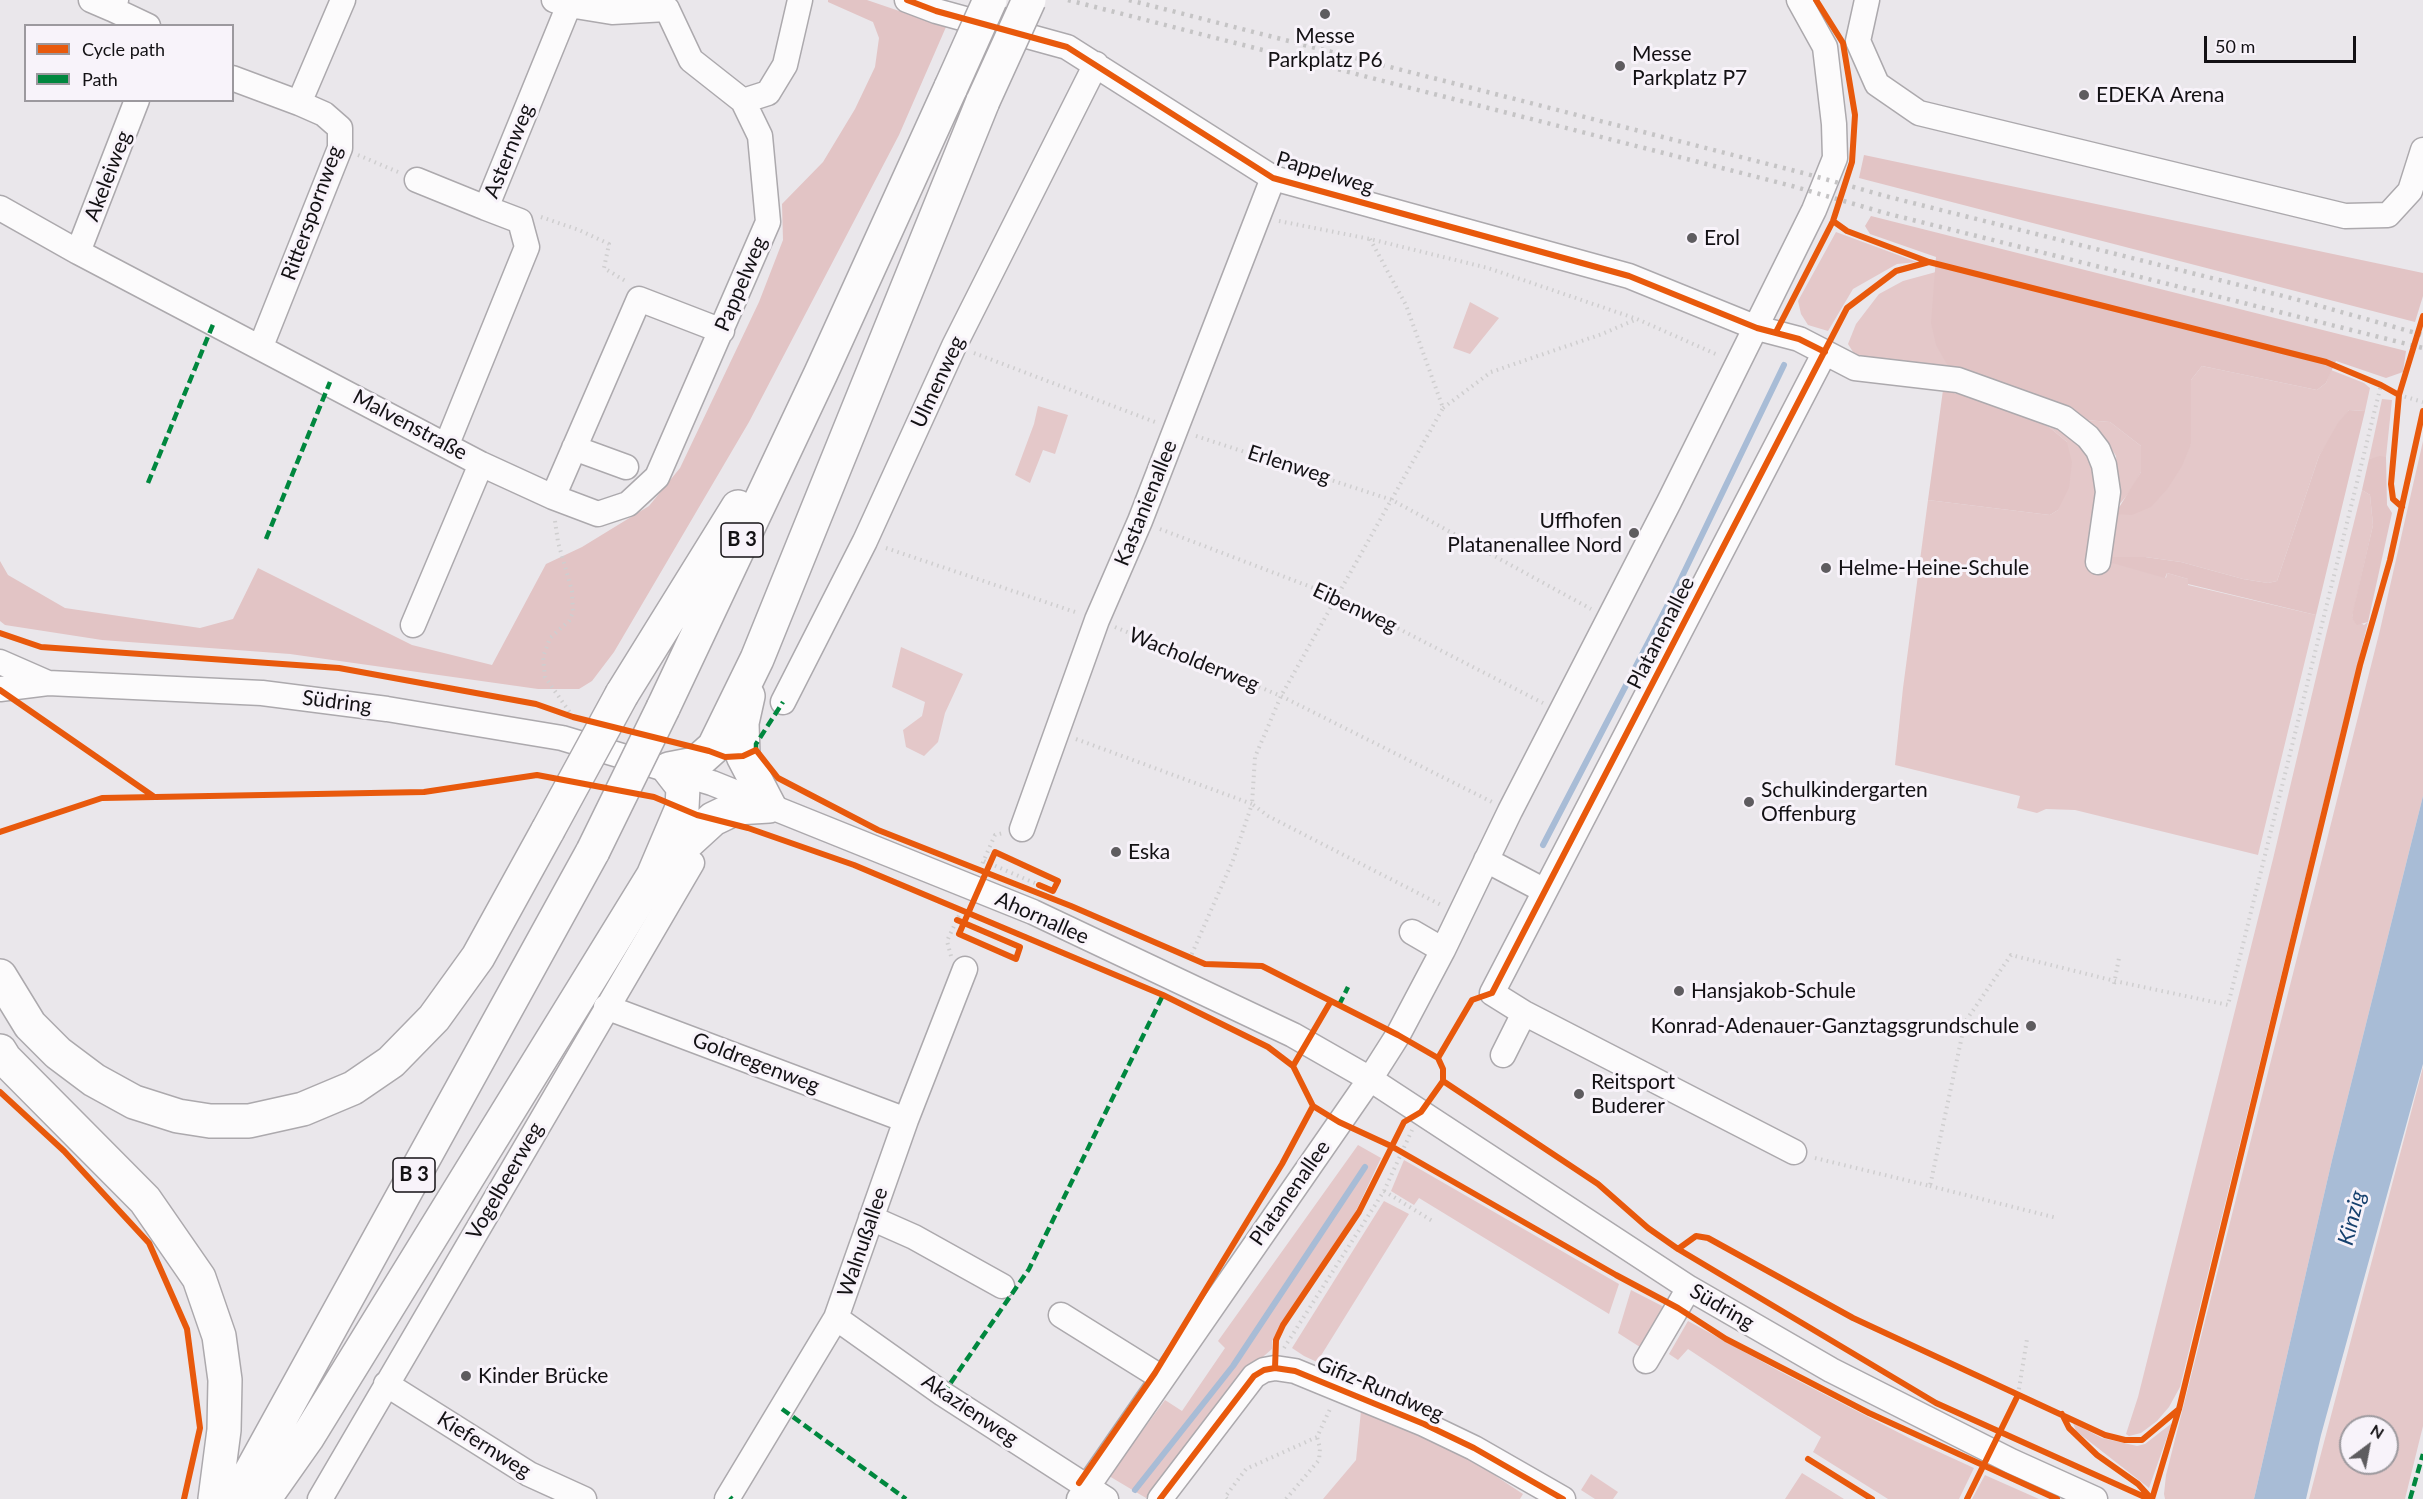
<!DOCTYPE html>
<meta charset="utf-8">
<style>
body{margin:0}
#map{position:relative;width:2423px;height:1499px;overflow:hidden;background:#eae7eb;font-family:Lato,sans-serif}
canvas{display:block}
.legend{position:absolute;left:24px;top:24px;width:210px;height:78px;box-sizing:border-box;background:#f8f3fa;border:2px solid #9c999e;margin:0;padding:8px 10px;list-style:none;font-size:18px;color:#131114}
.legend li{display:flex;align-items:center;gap:12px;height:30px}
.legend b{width:30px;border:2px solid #9c999e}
.north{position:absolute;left:2339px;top:1415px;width:60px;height:60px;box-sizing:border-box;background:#f8f3fa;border:2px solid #9c999e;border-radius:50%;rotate:32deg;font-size:16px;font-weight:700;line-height:24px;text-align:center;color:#131114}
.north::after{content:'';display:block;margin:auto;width:21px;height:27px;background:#5e5c5f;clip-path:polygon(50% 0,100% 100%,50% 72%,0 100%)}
.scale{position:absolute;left:2204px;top:36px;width:152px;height:27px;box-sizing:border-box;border:3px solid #131114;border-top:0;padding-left:8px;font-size:18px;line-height:21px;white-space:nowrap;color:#131114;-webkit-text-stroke:4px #f8f3fa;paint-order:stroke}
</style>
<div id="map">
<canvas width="2423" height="1499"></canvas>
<ul class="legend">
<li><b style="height:8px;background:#e8590c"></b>Cycle path</li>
<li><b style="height:8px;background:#00873e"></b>Path</li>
</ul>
<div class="north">N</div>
<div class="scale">50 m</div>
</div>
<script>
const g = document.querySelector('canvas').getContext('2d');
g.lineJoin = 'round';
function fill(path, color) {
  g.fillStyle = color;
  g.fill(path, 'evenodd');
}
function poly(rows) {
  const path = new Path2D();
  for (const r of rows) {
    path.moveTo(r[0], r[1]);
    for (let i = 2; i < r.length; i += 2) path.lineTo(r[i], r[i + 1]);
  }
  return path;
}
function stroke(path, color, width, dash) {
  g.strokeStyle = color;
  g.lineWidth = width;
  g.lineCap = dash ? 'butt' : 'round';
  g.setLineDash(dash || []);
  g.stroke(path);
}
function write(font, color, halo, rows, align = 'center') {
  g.font = font + ' Lato,sans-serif';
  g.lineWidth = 6;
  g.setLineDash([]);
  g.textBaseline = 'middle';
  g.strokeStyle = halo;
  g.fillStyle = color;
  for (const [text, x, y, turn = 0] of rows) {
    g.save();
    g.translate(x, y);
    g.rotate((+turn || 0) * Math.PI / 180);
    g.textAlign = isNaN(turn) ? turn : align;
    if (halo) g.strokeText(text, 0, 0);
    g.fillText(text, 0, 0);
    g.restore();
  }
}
fill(poly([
 [1836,232,1917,262,1897,264,1853,289,1828,331,1808,325,1801,314,1798,301],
 [1936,272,1935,283,1952,373,1858,360,1848,344,1856,324,1879,294,1903,281],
 [1470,302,1499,318,1470,354,1453,348],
 [2202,366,2317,390,2326,383,2331,370,2364,383,2370,388,2365,411,2349,410,2319,456,2277,581,2268,583,2243,579,2181,562,2145,557,2166,578,2167,573,2188,579,2188,585,2316,615,2258,855,2075,810,2046,809,2037,813,2017,808,2020,796,1895,765,1903,688,1928,500,2050,515,2058,510,2067,442,2049,427,2069,434,2087,450,2115,514,2191,444,2191,380],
 [2382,399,2392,400,2386,457,2369,459],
 [1038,406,1068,415,1055,454,1043,450,1030,483,1015,475,1034,424],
 [2086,420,2110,422,2141,446,2141,472,2132,489,2119,505,2116,456,2105,439],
 [2423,441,2423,796,2332,1160,2254,1499,2165,1499,2164,1494,2166,1475,2380,630],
 [2362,490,2370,495,2373,525,2352,618,2364,625,2368,622,2180,1387,2169,1407,2157,1421,2141,1433,2129,1436,2126,1434,2138,1397,2273,859,2326,635],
 [901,647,963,674,945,713,938,742,924,756,906,747,903,730,922,716,925,702,892,687],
 [2423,1067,2423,1426,2405,1499,2309,1499],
 [2351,1427,2387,1427,2387,1463,2351,1463],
 [1358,1145,1381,1158,1355,1213,1272,1341,1272,1349,1250,1368,1146,1498,1109,1476,1165,1400,1182,1411,1225,1348,1218,1341],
 [1404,1160,1619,1284,1609,1314,1419,1198,1414,1205,1391,1191],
 [1384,1201,1409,1214,1317,1362,1304,1356,1292,1348],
 [1631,1290,1668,1309,1643,1349,1618,1333],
 [1688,1321,1781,1372,1915,1441,1974,1468,1959,1499,1888,1499,1813,1452,1821,1437,1688,1349,1678,1360,1669,1354],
 [1361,1411,1418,1431,1464,1455,1523,1494,1520,1499,1323,1499,1356,1460],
 [2073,1423,2102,1438,2137,1446,2145,1444,2172,1423,2149,1488,2076,1431],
 [1802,1473,1844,1499,1785,1499],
 [1591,1474,1618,1492,1613,1499,1595,1499,1581,1490],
 [1985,1475,1987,1476,2039,1499,1972,1499]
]), '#e4c8c9');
fill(poly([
 [828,0,867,0,946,27,899,135,749,422,614,652,592,681,579,689,538,689,290,654,102,640,5,625,0,621,0,561,8,575,65,608,200,628,233,619,258,568,412,645,492,665,546,564,582,547,649,506,680,468,759,302,783,240,782,204,823,162,855,109,875,67,879,38,873,22,828,2],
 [1864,155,2423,273,2423,296,2415,322,1859,178],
 [1871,216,2406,351,2403,372,2386,378,2336,361,2326,383,2317,390,2202,366,2191,380,2191,444,2182,466,2168,488,2151,507,2132,515,2115,514,2141,472,2141,446,2110,422,2086,420,1952,373,1936,345,1931,323,1936,257,1870,234,1865,226],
 [1943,390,1994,404,2049,427,2067,442,2072,462,2069,488,2058,510,2050,515,1928,500],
 [2349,410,2365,411,2316,615,2188,584,2188,579,2167,573,2165,578,2109,562,2110,557,2145,557,2181,562,2243,579,2268,583,2277,581,2319,456,2338,423],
 [2380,456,2386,457,2387,505,2392,513,2368,622,2357,625,2352,618,2353,611,2373,525,2370,495,2362,490,2369,459]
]), '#e2c4c5');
fill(poly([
 [2423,796,2423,1064,2321,1435,2306,1499,2254,1499,2332,1160]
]), '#a8bcd6');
stroke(poly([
 [1543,845,1674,593,1784,365],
 [1135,1490,1233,1366,1365,1167]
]), '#a8bcd6', 6);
const minor = poly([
 [91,0,112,9],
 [116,0,112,9,148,26],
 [554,0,569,5,612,12,667,9],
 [907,0,936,11,1067,47,1273,178,1629,276,1757,328,1799,339,1855,368,1958,380,2064,418,2088,437,2098,450,2104,465,2108,492,2098,562],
 [1867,0,1858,41,1877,84,1919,113,2345,216,2388,215,2410,191,2423,150],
 [232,78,299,103],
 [743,101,768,93,785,65,800,0],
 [417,180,486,208],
 [0,208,78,252,481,464,553,497,639,299,722,331],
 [78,252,137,100],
 [261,346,340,148,340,128,324,114,299,103,343,0],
 [447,444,527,247,520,221,486,208,569,5],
 [574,448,626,467],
 [553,497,598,514,628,504,657,477,768,222,760,136,743,101,691,60,667,9],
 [413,625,481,464],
 [0,662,48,683],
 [0,689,48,683,262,693,387,709,562,738,712,783,1033,912,1293,1035,1370,1079,1689,1288,1831,1370,2011,1461,2095,1499],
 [783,702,865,541,954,346,1096,64],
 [1022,829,1097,620,1140,521,1273,178],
 [1486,860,1545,891],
 [1412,932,1443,950],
 [606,1007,906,1120],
 [1503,1055,1524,1013],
 [1794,1152,1524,1013,1492,993,1825,352],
 [871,1218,914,1237,1002,1286],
 [1061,1315,1162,1378],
 [836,1318,943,1394,1106,1499],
 [1646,1361,1689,1288],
 [386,1384,529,1474,584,1499],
 [320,1499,692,863],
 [727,1499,836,1318,906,1120,965,969],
 [1079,1499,1370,1079,1398,1035,1443,950,1510,811,1669,502,1814,210,1835,158,1834,124,1825,47,1799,0],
 [1160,1499,1254,1376,1264,1370,1275,1368,1295,1371,1424,1424,1474,1448,1563,1499]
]);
const highway = poly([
 [622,694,738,507],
 [663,708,821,373,951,87],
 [667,861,713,819,736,808,769,806,743,756,742,723,748,696],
 [0,976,30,1025,58,1053,94,1080,134,1102,178,1116,210,1121,249,1121,303,1109,353,1088,391,1062,434,1018,478,957,548,830],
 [0,1051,5,1059,145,1200,199,1278,219,1336,225,1380,224,1430,215,1499],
 [236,1499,593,851],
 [264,1499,307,1438,653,876,682,808,683,787,669,769,695,764,714,747,757,659,983,101]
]);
stroke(minor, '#aca9ad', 27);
stroke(highway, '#aca9ad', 36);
stroke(poly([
 [358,155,398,172],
 [541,217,579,230,609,244,604,268,627,282],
 [1279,221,1370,239,1488,268,1637,319,1718,355],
 [1833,221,1847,231,1929,262],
 [1370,239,1406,305,1443,408,1281,696,1255,757,1252,804,1268,816,1443,906],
 [974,353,1155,422],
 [2399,395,2423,402],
 [1443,408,1491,372,1602,334,1637,319],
 [1196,436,1392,500,1591,609],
 [555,521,558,542,572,591,573,612,569,621,550,638,543,657,545,677,573,717],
 [1160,529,1337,597,1543,703],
 [886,548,1078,613],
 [1115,627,1281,696,1492,802],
 [1076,739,1252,804,1233,860,1190,958],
 [765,834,826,855],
 [984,861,1053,891,1058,881,995,852],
 [980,869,995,835,1003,833],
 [975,915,1051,947],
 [957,920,1020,947,1016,959,959,934],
 [951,956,947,941,962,909],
 [2114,984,2119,958],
 [1275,1052,1293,1066],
 [1815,1158,1930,1186,1965,1022,2011,955,2115,981,2228,1005,2381,385],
 [1930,1186,2057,1218],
 [1384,1191,1434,1222],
 [1284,1348,1384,1191,1412,1130],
 [2018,1395,2027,1339],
 [1227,1499,1225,1497,1246,1469,1317,1437,1330,1409],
 [1286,1499,1319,1460,1320,1448,1317,1437]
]), '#cfcecf', 4, [1.5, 4.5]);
stroke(minor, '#fcfbfc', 24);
stroke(highway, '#fcfbfc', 33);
stroke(poly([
 [1068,0,1792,186,1885,213,2423,348],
 [1129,0,1807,174,1889,197,2295,299,2423,335]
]), '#c5c4c5', 4.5, [3, 6]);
const highwayBridge = poly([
 [951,87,990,0],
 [983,101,1029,0],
 [548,830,622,694],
 [593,851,663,708]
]);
stroke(highwayBridge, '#aca9ad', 36, []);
stroke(poly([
 [959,934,995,852]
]), '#cfcecf', 4, [1.5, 4.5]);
stroke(highwayBridge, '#fcfbfc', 33);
stroke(poly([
 [148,483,214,322],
 [266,539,330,382],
 [756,750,756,744,783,702],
 [1339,1005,1348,987],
 [943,1394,1029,1269,1163,995],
 [782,1409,906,1499],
 [730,1497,732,1499],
 [2410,1499,2423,1454]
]), '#00873e', 4.5, [9, 4.5]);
stroke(poly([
 [907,0,936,11,1067,47,1273,178,1629,276,1757,328,1799,339,1825,352],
 [1833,221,1847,231,1929,262],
 [1776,332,1833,221,1852,162,1855,115,1843,43,1816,0],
 [2402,507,2393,499,2391,484,2399,395,2423,316],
 [0,633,41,647,339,668,536,704,573,717,709,751,725,757,743,756,756,750,778,778,878,830,1071,906,1205,964,1262,966,1398,1035,1438,1058,1443,1069,1443,1081,1421,1112,1404,1122,1359,1212,1283,1325,1276,1340,1275,1368],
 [0,690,153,796],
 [0,832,102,798,424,792,537,775,654,797,697,815,748,828,854,865,1163,995,1268,1047,1293,1066,1313,1106,1339,1122,1391,1146,1616,1275,1678,1308,1726,1339,1869,1413,2057,1499],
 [957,920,1020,947,1016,959,959,934,995,852,1058,881,1053,891,1039,885],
 [1438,1058,1472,1000,1492,993,1847,308,1896,271,1929,262,2326,362,2381,385,2399,395],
 [1293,1066,1331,1001],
 [1443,1081,1598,1184,1648,1228,1678,1249,1936,1403,2149,1499],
 [0,1092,64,1151,149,1243,187,1329,200,1428,184,1499],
 [1678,1249,1696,1236,1708,1238,1853,1318,2105,1435,2125,1440,2142,1440,2179,1409],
 [2062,1414,2069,1428,2097,1455,2138,1484,2148,1495],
 [1808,1459,1872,1499],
 [1079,1483,1155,1373,1282,1164,1313,1106],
 [1160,1499,1254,1376,1264,1370,1275,1368,1295,1371,1424,1424,1474,1448,1563,1499],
 [1967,1499,2018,1395],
 [2152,1499,2179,1409,2360,665,2390,560,2423,411]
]), '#e8590c', 6);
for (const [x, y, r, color] of [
 [1325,14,6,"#5e5c5f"],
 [1620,66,6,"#5e5c5f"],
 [2084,95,6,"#5e5c5f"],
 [1692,238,6,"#5e5c5f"],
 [1634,533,6,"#5e5c5f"],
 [1826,568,6,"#5e5c5f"],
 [1749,802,6,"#5e5c5f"],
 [1116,852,6,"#5e5c5f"],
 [1679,991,6,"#5e5c5f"],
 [2031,1026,6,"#5e5c5f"],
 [1579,1094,6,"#5e5c5f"],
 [466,1376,6,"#5e5c5f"]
]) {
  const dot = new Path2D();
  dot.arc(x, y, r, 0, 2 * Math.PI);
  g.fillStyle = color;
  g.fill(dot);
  stroke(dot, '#f8f3fa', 2);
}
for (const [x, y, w] of [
 [742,540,42],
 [414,1175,42]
]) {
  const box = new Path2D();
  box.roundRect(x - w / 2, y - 17, w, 34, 4.5);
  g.fillStyle = '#f8f3fa';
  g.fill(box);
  stroke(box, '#131114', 1.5);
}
write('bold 20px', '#131114', null, [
 ["B 3",742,540],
 ["B 3",414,1175]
]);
write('21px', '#131114', '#f8f3fa', [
 ["Messe",1325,36,"center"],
 ["Parkplatz P6",1325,60,"center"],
 ["Messe",1632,54],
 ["Parkplatz P7",1632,78],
 ["EDEKA Arena",2096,95],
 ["Erol",1704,238],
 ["Uffhofen",1622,521,"right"],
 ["Platanenallee Nord",1622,545,"right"],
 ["Helme-Heine-Schule",1838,568],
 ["Schulkindergarten",1761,790],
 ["Offenburg",1761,814],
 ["Eska",1128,852],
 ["Hansjakob-Schule",1691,991],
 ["Konrad-Adenauer-Ganztagsgrundschule",2019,1026,"right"],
 ["Reitsport",1591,1082],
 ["Buderer",1591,1106],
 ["Kinder Brücke",478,1376]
], 'left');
write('21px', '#131114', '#f8f3fa', [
 ["Asternweg",509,151,-68],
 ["Pappelweg",1325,173,17],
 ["Akeleiweg",108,176,-69],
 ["Ritterspornweg",312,213,-70],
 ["Pappelweg",741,284,-67],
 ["Ulmenweg",938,382,-65],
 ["Malvenstraße",410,425,28],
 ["Erlenweg",1289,465,18],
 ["Kastanienallee",1146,503,-68],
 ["Eibenweg",1355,608,25],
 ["Platanenallee",1661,633,-63],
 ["Wacholderweg",1194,660,22],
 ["Südring",337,702,7],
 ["Ahornallee",1042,918,24],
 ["Goldregenweg",756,1063,21],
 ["Vogelbeerweg",505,1181,-60],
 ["Platanenallee",1290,1193,-55],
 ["Walnußallee",863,1242,-71],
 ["Südring",1722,1307,30],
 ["Gifiz-Rundweg",1380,1389,23],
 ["Akazienweg",970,1410,34],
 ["Kiefernweg",484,1445,32]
]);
write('italic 22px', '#16416e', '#f8f3fa', [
 ["Kinzig",2352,1218,-76]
]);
</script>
